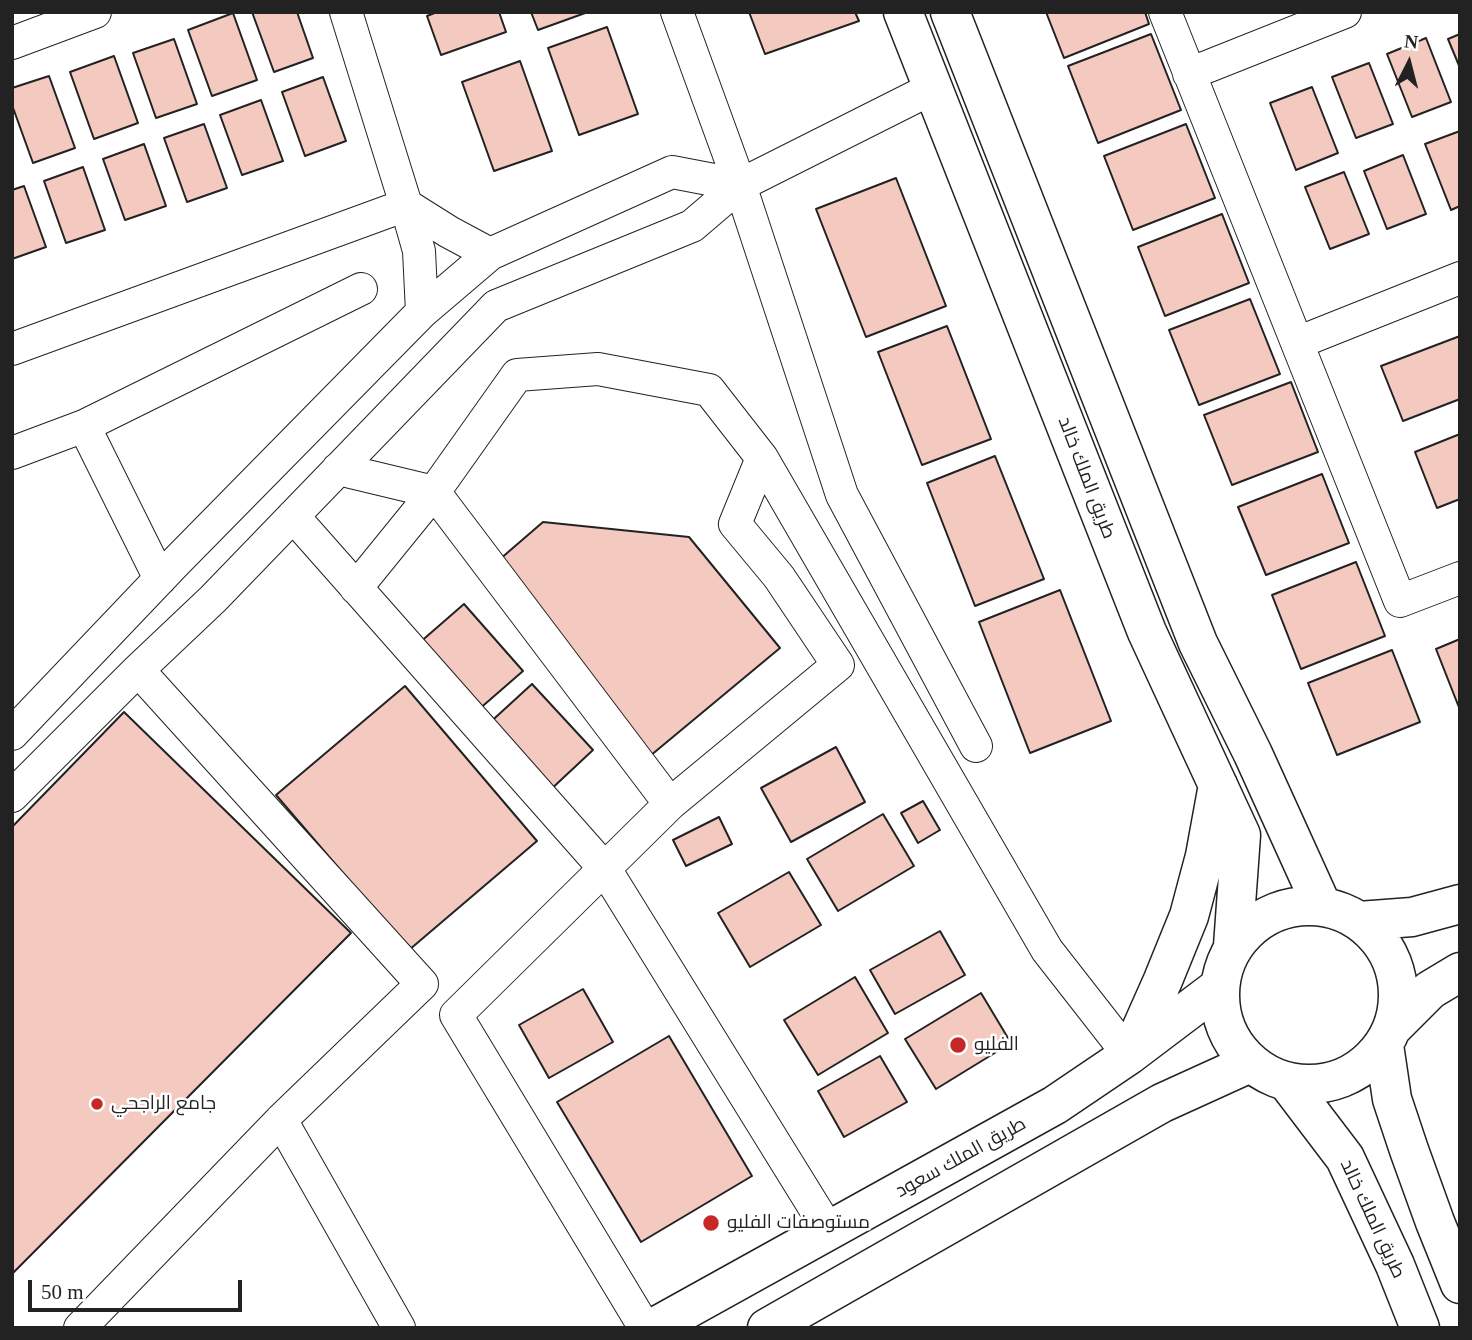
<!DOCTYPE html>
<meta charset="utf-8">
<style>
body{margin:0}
#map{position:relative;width:1472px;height:1340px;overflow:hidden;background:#fff;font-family:"Times New Roman",serif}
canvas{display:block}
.frame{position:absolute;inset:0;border:14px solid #222;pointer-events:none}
.north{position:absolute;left:1374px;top:28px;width:70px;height:70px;-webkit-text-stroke:5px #fff;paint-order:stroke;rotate:6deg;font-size:19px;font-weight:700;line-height:28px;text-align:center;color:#222}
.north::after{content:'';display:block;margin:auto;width:24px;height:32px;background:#222;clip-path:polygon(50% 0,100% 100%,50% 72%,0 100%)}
.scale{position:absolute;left:28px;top:1280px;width:214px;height:32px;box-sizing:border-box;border:4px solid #222;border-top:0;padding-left:9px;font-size:21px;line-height:24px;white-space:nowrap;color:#222;-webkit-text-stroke:5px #fff;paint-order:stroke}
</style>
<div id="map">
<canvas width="1472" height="1340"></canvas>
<div class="frame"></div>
<div class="north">N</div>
<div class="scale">50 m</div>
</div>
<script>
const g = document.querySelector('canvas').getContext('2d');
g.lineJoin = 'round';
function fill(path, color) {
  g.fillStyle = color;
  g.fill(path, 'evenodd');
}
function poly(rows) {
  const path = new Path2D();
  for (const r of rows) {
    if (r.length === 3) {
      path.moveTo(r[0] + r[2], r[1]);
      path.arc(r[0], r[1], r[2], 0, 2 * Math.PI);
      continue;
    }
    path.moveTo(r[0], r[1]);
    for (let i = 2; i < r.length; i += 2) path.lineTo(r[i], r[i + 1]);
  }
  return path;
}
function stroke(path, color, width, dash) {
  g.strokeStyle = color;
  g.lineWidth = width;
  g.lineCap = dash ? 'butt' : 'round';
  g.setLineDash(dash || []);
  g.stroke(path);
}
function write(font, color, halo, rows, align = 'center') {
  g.font = font + ' "Times New Roman",Cairo,serif';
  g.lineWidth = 5;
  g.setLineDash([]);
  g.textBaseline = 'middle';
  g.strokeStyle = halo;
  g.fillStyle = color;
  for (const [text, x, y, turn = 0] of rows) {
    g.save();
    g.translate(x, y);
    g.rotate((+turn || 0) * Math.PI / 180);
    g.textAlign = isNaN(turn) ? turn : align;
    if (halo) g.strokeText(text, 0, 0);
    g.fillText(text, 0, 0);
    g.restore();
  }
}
const building = poly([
 [252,12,297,12,313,58,274,72,252,12],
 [437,12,499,12,506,32,441,55,427,16,437,12],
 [531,12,588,12,538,30,531,12],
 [749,12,855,12,859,21,765,54,749,12],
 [1046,12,1145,12,1149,24,1064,58,1046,12],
 [233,13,257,80,212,96,188,30,233,13],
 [607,27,638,114,579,135,548,48,607,27],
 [1151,34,1181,110,1098,143,1068,66,1151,34],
 [1460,34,1460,68,1448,39,1460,34],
 [1426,38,1451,102,1412,117,1387,54,1426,38],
 [174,39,197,104,156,118,133,53,174,39],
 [114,56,138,123,94,139,70,72,114,56],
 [520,61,552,151,494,171,462,82,520,61],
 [1369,63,1393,124,1356,138,1332,77,1369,63],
 [49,76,75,148,33,163,12,105,12,88,49,76],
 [323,77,346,141,305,156,282,92,323,77],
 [1312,87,1338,153,1296,170,1270,103,1312,87],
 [261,100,283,161,242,175,220,115,261,100],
 [204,124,227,188,187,202,164,138,204,124],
 [1186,124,1215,198,1133,230,1104,156,1186,124],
 [1460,131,1460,206,1451,210,1425,144,1460,131],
 [144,144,166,206,125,220,103,159,144,144],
 [1403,155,1426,214,1387,229,1364,171,1403,155],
 [83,167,105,230,66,243,44,181,83,167],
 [1344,172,1369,234,1330,249,1305,187,1344,172],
 [896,178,946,306,866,337,816,209,896,178],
 [24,186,46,247,12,259,12,190,24,186],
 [1222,214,1249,283,1165,316,1138,247,1222,214],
 [1250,299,1280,374,1199,405,1169,330,1250,299],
 [947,326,991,439,922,465,878,352,947,326],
 [1460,336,1460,399,1403,421,1381,366,1460,336],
 [1291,382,1318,452,1232,485,1204,415,1291,382],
 [1460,434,1460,499,1437,508,1415,452,1460,434],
 [995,456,1044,579,975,606,927,483,995,456],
 [1322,474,1349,543,1266,575,1238,507,1322,474],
 [543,522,689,537,780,648,650,756,492,566,543,522],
 [1356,562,1385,636,1301,669,1272,595,1356,562],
 [1060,590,1111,721,1030,753,979,622,1060,590],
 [464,604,523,671,477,711,418,644,464,604],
 [1460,639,1460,710,1436,649,1460,639],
 [1392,650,1420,722,1337,755,1308,683,1392,650],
 [532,684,593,750,547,793,485,727,532,684],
 [405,686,537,841,409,950,276,795,405,686],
 [124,712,351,933,12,1274,12,827,124,712],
 [836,747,865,802,791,842,761,788,836,747],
 [923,801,940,830,918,843,901,813,923,801],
 [883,814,914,866,838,911,807,859,883,814],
 [719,817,732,844,686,866,673,840,719,817],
 [789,872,821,925,750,967,718,913,789,872],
 [940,931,965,975,895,1014,870,970,940,931],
 [855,977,888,1033,818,1075,784,1020,855,977],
 [583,989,613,1042,549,1078,519,1025,583,989],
 [981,993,1011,1043,936,1089,905,1039,981,993],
 [669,1036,752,1176,641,1242,557,1102,669,1036],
 [880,1056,907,1102,844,1137,818,1091,880,1056]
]);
fill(building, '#f3c9c0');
stroke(building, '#222', 2);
const minor = poly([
 [677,12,740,185,842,495,976,746],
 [1165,12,1400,601,1460,578],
 [12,43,95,12],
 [1189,74,1345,12],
 [406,205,419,251,422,312],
 [406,205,449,232,490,254],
 [1297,343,1460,278],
 [12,349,406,205,346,12],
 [84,426,160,579],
 [12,453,84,426,361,289],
 [338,469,434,492,670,804],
 [293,516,605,869,829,1231],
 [356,588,434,492,517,375,598,369,709,390,762,458,1047,950,1129,1055],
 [12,734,174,564,422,312,490,254,672,172,740,185],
 [12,796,138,670,213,599,496,306,692,226,740,185,933,88],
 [281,1120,399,1328],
 [80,1328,281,1120,422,984,138,670],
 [645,1328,456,1015,670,804,838,665,779,577,735,524,762,458]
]);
const major = poly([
 [903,12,1147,632,1241,835,1233,946],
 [950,12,1198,643,1253,754,1322,906],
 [1309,995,89],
 [1359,921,1412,917,1460,904],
 [1393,1027,1430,990,1460,972],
 [1384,1045,1392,1099,1409,1150,1435,1222,1460,1284],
 [1131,1052,1163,980,1189,916,1205,856,1218,785],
 [1288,1083,1345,1158,1395,1265,1420,1328],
 [653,1328,1055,1105,1129,1055,1219,987],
 [767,1328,1162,1103,1250,1063]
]);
stroke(minor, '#222', 34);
stroke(major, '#222', 41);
stroke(minor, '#fff', 32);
stroke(major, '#fff', 38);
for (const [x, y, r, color] of [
 [958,1045,9,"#c62828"],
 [97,1104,7,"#c62828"],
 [711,1223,9,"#c62828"]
]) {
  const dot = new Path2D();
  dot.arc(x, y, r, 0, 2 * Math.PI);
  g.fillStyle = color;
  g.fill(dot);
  stroke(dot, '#fff', 2.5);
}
write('19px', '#222', '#fff', [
 ["طريق الملك خالد",1086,478,69],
 ["طريق الملك سعود",961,1158,-29],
 ["طريق الملك خالد",1372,1219,65]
]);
write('19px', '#222', '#fff', [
 ["الفليو",974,1045],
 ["جامع الراجحي",111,1104],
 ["مستوصفات الفليو",727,1223]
], 'left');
</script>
